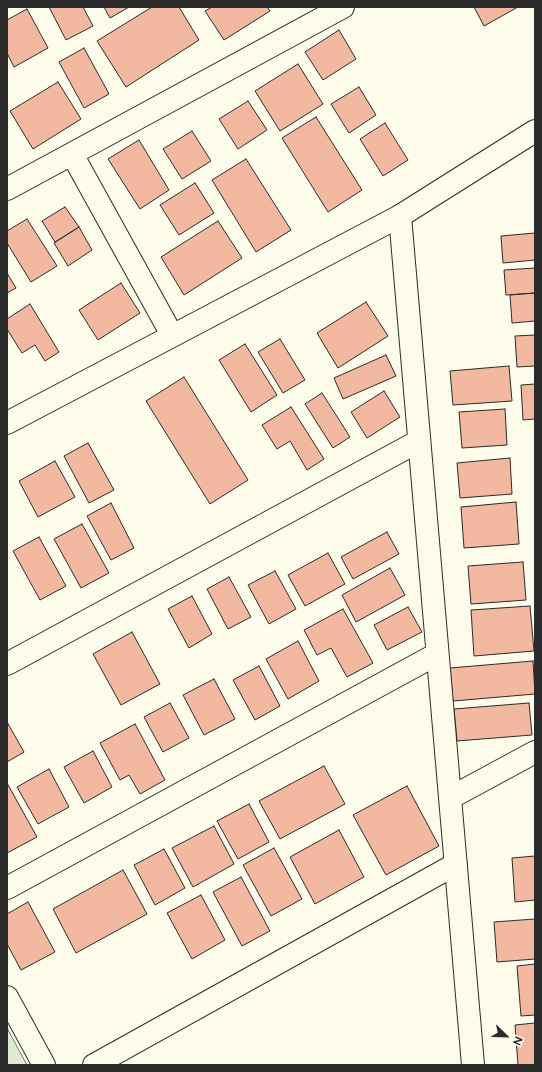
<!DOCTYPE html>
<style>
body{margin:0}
#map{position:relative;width:542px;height:1072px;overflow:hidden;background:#fdfbea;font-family:Figtree,sans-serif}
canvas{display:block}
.frame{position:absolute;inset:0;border:8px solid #2b2b2b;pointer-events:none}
.north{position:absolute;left:486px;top:1016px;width:40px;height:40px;-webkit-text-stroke:3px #fdfbea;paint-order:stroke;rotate:113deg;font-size:11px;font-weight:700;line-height:16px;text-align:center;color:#2b2b2b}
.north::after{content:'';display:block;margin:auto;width:14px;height:18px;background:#2b2b2b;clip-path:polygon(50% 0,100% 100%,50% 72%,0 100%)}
</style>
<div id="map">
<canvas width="542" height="1072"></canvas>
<div class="frame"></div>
<div class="north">N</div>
</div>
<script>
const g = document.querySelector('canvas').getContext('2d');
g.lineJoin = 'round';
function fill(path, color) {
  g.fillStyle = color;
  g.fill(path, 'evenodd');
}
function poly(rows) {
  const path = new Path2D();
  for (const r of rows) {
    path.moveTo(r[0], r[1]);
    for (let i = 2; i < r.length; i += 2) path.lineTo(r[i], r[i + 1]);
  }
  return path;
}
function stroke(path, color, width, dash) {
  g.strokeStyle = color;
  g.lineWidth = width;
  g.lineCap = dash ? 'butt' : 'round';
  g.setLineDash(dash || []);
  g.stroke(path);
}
const green = poly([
 [7,1028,27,1065,7,1065,7,1028]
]);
fill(green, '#deebd1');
stroke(green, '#74746e', 1);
const building = poly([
 [49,7,83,7,93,26,66,40,49,7],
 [104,7,129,7,110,18,104,7],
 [152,7,179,7,199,40,126,87,97,41,152,7],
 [212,7,267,7,270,11,224,40,205,11,212,7],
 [474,7,518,7,484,26,474,7],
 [27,9,48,48,14,67,7,53,7,20,27,9],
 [339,30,356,59,323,80,305,52,339,30],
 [84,48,109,94,84,108,59,62,84,48],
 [298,64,323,104,280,131,255,91,298,64],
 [58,82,81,119,33,149,10,111,58,82],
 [359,87,376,115,349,133,331,104,359,87],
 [248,101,267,130,238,149,219,119,248,101],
 [316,117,362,190,328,212,282,138,316,117],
 [385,123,408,160,383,176,360,139,385,123],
 [192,131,211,161,182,179,163,149,192,131],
 [139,140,169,190,140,209,108,159,139,140],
 [246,159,291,230,256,252,212,180,246,159],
 [195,183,214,213,179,235,160,205,195,183],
 [65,207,79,227,55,242,42,221,65,207],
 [27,219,57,266,31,282,7,243,7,231,27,219],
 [218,221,242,258,184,295,161,257,218,221],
 [79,227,92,250,68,266,54,243,79,227],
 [535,233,535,260,503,263,501,236,535,233],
 [535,268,535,293,506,295,504,270,535,268],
 [7,273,16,288,7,293,7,273],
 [121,283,140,313,98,340,79,310,121,283],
 [535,293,535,321,512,323,510,295,535,293],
 [366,302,388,336,338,368,317,333,366,302],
 [30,304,59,352,45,361,35,345,22,353,7,329,7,319,30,304],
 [535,335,535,366,517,367,515,336,535,335],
 [280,339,305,380,283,393,258,352,280,339],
 [245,344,277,395,251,412,219,360,245,344],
 [386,355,396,376,343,399,334,378,386,355],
 [509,366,512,401,453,405,450,371,509,366],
 [184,377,248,480,210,504,146,401,184,377],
 [535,384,535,419,523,420,521,385,535,384],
 [384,391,400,417,367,438,351,412,384,391],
 [322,393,350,437,333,448,305,404,322,393],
 [291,407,324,459,307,470,290,441,277,449,262,425,291,407],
 [505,409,507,445,462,448,459,412,505,409],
 [88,443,114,490,89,503,64,456,88,443],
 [510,458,512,494,460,498,457,463,510,458],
 [55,461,75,497,38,517,19,481,55,461],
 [516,502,519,544,464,548,461,507,516,502],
 [111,503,134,548,111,560,87,516,111,503],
 [82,524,109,573,81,588,54,539,82,524],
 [387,532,399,554,353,579,341,557,387,532],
 [39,537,66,586,40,600,13,551,39,537],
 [328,553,345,584,305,606,288,575,328,553],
 [523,562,526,600,471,604,468,566,523,562],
 [390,568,405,595,356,622,342,595,390,568],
 [275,571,296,609,269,624,248,585,275,571],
 [229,577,251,617,228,629,207,589,229,577],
 [192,596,212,634,189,648,168,609,192,596],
 [530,606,534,651,474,656,471,610,530,606],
 [408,607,422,632,387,650,374,625,408,607],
 [343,609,373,663,347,677,331,648,317,655,304,630,343,609],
 [132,632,160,684,121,705,93,654,132,632],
 [298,641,319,681,288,699,266,659,298,641],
 [533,661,535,694,453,701,450,668,533,661],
 [259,666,280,706,255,720,233,680,259,666],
 [214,679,235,719,204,735,183,695,214,679],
 [170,703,189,738,163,752,144,717,170,703],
 [529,703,532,735,457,741,454,709,529,703],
 [7,722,24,752,7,762,7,722],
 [135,724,165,780,140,794,129,775,120,780,100,743,135,724],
 [93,751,112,787,84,803,64,767,93,751],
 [324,766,345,804,280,839,259,801,324,766],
 [49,769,69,807,38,824,17,787,49,769],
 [7,783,37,837,7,853,7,783],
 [407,786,439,846,386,875,353,815,407,786],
 [249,804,269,842,238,859,217,821,249,804],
 [214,826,234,864,193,887,172,848,214,826],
 [339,830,364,877,315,904,290,857,339,830],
 [274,848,302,899,271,916,243,865,274,848],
 [164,849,185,888,155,905,134,865,164,849],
 [535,856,535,900,515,902,512,858,535,856],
 [123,870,147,914,76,953,53,909,123,870],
 [241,877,270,931,242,946,213,892,241,877],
 [201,895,225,940,192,959,167,913,201,895],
 [28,902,55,952,21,970,7,944,7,914,28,902],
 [535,919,535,959,497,962,494,922,535,919],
 [535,964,535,1015,521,1016,517,966,535,964],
 [535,1023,535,1065,518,1065,515,1025,535,1023]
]);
fill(building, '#f2b8a0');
stroke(building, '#2b2b2b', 1);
const minor = poly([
 [72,154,172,335],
 [7,189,343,7],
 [400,216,473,1065],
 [7,664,419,441],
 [450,798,535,752],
 [7,888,437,654],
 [7,997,44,1065],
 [94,1065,456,864]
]);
const tertiary = poly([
 [7,423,400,216,535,131]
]);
stroke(minor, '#2b2b2b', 24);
stroke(tertiary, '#2b2b2b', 24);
stroke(minor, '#fdfbea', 22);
stroke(tertiary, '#fdfbea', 22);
</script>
